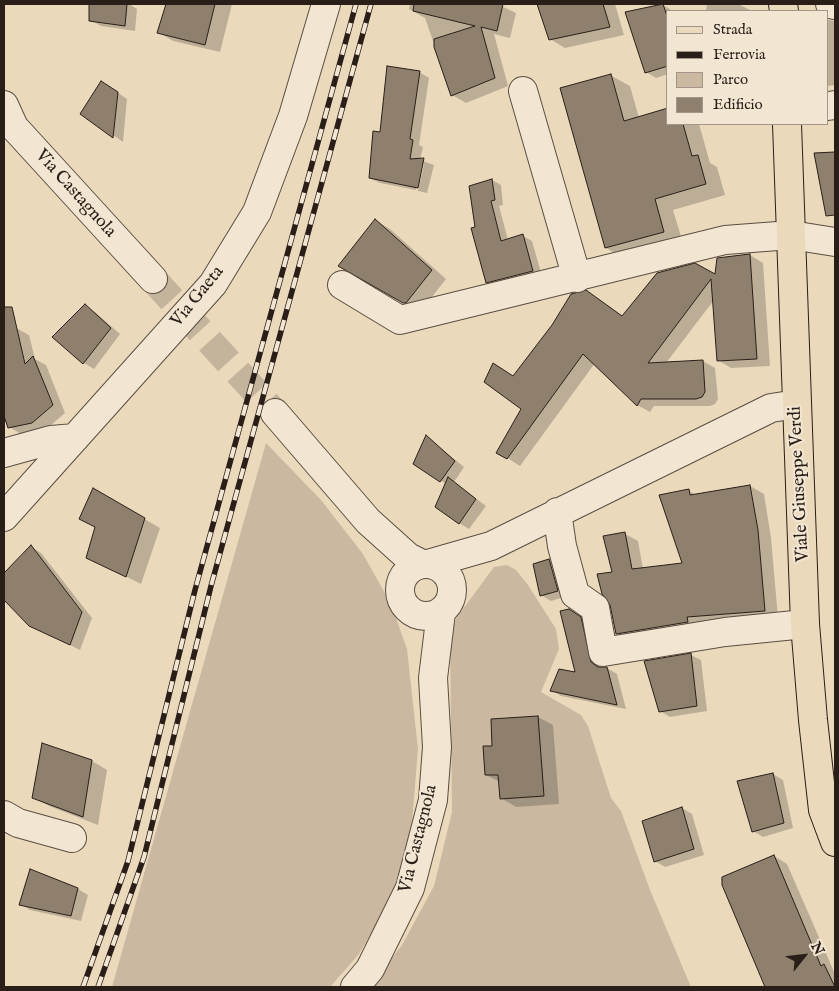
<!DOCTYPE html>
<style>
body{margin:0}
#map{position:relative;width:839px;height:991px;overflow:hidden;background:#ebd9bc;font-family:"IM FELL English",serif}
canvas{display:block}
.frame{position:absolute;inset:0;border:5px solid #291f18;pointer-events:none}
.legend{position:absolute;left:666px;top:10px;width:162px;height:115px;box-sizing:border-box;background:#f2e6d3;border:1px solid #a29688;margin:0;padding:6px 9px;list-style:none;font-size:15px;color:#291f18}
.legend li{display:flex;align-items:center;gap:10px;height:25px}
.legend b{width:25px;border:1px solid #a29688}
.north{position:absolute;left:779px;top:931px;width:50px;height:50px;-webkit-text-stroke:4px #f2e6d3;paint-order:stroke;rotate:61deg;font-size:14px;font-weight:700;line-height:20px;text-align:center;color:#291f18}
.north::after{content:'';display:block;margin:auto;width:18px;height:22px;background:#291f18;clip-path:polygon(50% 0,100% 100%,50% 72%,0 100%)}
</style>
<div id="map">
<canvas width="839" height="991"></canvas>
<div class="frame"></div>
<ul class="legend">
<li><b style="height:6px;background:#ebd9bc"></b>Strada</li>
<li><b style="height:6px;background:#291f18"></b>Ferrovia</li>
<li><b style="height:14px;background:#cab9a0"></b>Parco</li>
<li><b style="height:14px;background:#8e806d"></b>Edificio</li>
</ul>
<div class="north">N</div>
</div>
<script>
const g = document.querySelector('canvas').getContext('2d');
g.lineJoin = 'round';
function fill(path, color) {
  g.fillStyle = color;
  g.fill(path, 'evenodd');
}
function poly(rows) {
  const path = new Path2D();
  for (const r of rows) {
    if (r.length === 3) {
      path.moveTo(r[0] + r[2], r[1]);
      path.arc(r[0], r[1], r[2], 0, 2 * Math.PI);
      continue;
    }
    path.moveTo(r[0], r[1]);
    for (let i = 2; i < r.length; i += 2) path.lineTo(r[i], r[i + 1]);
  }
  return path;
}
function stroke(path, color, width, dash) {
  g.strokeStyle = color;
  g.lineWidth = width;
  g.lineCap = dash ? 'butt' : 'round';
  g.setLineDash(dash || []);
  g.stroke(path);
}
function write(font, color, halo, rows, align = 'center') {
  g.font = font + ' "IM FELL English",serif';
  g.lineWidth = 4;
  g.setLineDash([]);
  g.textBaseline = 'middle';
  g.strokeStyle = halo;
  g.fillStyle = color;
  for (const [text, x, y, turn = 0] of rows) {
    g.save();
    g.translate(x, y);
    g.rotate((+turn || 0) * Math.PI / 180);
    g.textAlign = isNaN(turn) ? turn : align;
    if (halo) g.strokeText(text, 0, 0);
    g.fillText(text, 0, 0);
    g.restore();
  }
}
fill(poly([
 [266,443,321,500,363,554,391,604,407,649,418,749,410,847,386,908,359,954,330,987,112,987],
 [507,565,516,570,528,585,556,629,559,649,541,692,581,715,588,726,611,798,621,811,650,890,691,987,370,987,402,945,434,886,452,812,450,632,457,617,494,567]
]), '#cab9a0');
fill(poly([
 [90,4,129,4,137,9,135,31,101,26,90,20],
 [167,4,232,4,220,52,173,41,158,32],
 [410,4,497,4,516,13,510,38,494,34,508,86,466,103,452,95,425,18,409,9],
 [539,4,615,4,624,35,565,48,550,39],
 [707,4,740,5,752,11,706,11],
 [663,5,673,11,668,11,668,74,656,78,646,72],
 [828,20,835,21,835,85,828,86],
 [419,72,429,78,419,145,423,147,420,160,434,165,427,193,418,191,424,164,422,164,416,190,380,183,370,178,381,134],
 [610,75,630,86,639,118,668,124,699,124,710,163,717,167,725,195,673,210,683,243,625,259,606,248],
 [111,88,127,99,123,142,82,113],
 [835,153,835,204,823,197,815,154],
 [492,180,501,185,503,205,499,206,508,240,523,236,532,241,542,276,496,287,487,282,476,228],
 [375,220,390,229,446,279,421,311,403,302],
 [750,255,763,263,770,366,731,368,718,360,714,300,666,363,703,361,715,368,718,399,715,404,710,406,654,406,650,412,637,405,595,363,520,466,498,452,522,409,514,377,586,292,624,317,716,276],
 [86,306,95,312,120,334,94,369,84,363,54,337],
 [16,328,29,335,35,359,46,365,65,413,45,430,23,435,9,427,4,414,4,330],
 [427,437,464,467,454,482,486,506,469,529,459,523,446,484,414,463],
 [750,486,764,494,771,538,778,618,630,641,617,633,613,573,625,534,638,541,643,569,684,564,689,491,696,495],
 [94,490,160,528,141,584,87,557,96,528,81,519],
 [31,547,41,553,92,618,80,650,30,625,4,598,4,575],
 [549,560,559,566,567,596,551,601,541,595],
 [580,617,591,624,600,668,607,668,617,674,626,709,561,696,551,690,577,673],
 [691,655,701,660,707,711,670,717,660,711],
 [538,717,553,725,559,804,516,807,501,798,500,782,486,775,494,747],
 [43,745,92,761,107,770,98,825,49,806,34,797],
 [773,774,783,780,793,828,763,837,753,831],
 [682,808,692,814,704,855,665,867,655,861],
 [774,856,787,864,835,974,835,987,769,987,762,977,721,879],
 [78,889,88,895,81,921,30,910,20,904]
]), '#0003');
const building = poly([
 [89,4,127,4,125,26,89,21,89,4],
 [166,4,215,4,205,45,157,33,166,4],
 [414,4,503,4,497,31,481,27,495,78,451,96,434,47,434,39,475,26,413,11,414,4],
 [537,4,603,4,610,27,549,40,537,4],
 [663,4,668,19,668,66,645,73,625,12,663,4],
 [387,66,420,71,410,139,413,140,410,159,424,158,418,188,369,178,373,131,380,132,387,66],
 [611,74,624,121,668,108,668,124,683,124,692,156,698,155,706,184,655,199,664,232,605,248,560,88,611,74],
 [101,81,118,92,113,138,80,114,101,81],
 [835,152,835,215,826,216,814,153,835,152],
 [492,179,495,200,491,201,501,241,523,234,533,271,486,283,471,228,475,227,469,186,492,179],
 [375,219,432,270,406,303,403,303,338,266,375,219],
 [750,254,757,359,717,361,711,279,648,363,703,360,705,392,702,397,696,399,641,399,637,406,583,354,507,459,496,453,521,409,484,382,493,363,513,376,552,325,571,294,586,290,622,316,657,273,695,263,715,274,717,258,750,254],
 [85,304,111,328,83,364,52,337,85,304],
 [4,307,12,307,25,364,33,356,53,405,32,423,8,428,4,416,4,307],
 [426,435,455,461,440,482,413,464,426,435],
 [448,477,476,499,459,524,435,507,448,477],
 [750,485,758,530,765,611,687,617,688,622,616,634,610,605,602,594,597,574,612,572,603,536,625,532,632,569,682,563,659,495,689,489,690,495,750,485],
 [93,488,145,518,126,577,86,558,95,527,79,519,93,488],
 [31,545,82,612,70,645,29,626,4,600,4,573,31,545],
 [549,559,558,591,540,596,533,564,549,559],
 [569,609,581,617,591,662,598,667,607,667,617,705,550,691,559,669,575,672,560,611,569,609],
 [691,653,697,706,659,712,644,661,691,653],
 [538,716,544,796,500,799,498,775,485,775,483,746,492,746,491,719,538,716],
 [42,743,92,760,83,817,32,798,42,743],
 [773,773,784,823,752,832,737,781,773,773],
 [682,807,694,849,654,862,642,821,682,807],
 [774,855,821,966,824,964,835,987,765,987,722,885,722,877,774,855],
 [30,869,78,888,71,916,19,905,30,869]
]);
fill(building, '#8e806d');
stroke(building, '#291f18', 1);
stroke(poly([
 [153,279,275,413]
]), '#c4b49b', 28, [28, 14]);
const minor = poly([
 [830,4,835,5],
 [523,91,577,278],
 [4,105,14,127,153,279],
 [828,106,835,105],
 [342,285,400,320,725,240,791,235,835,242],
 [275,413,368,521,408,557,422,564],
 [4,453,51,440,75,438],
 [557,512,562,546,575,594,595,608,603,652,725,632,805,624],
 [4,517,213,284,257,212,293,116,326,4],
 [426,590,26],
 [428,564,491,546,771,408,797,404],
 [4,815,18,823,72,838],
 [355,987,370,969,410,888,433,800,437,747,433,678,441,612]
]);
const major = poly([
 [783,4,784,11],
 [787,124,805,624,813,720,823,810,835,842]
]);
stroke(minor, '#5a4e41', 30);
stroke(major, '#291f18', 30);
stroke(minor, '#f2e6d3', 28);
stroke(major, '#ebd9bc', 28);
const rail = poly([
 [83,987,128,861,195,590,356,4],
 [98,987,144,857,211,586,371,4]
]);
stroke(rail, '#291f18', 5.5);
stroke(rail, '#f2e6d3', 4, [11]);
write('18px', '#291f18', '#f2e6d3', [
 ["Via Castagnola",75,194,48],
 ["Via Gaeta",198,297,-51],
 ["Viale Giuseppe Verdi",800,484,-93],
 ["Via Castagnola",419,839,-76]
]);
</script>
